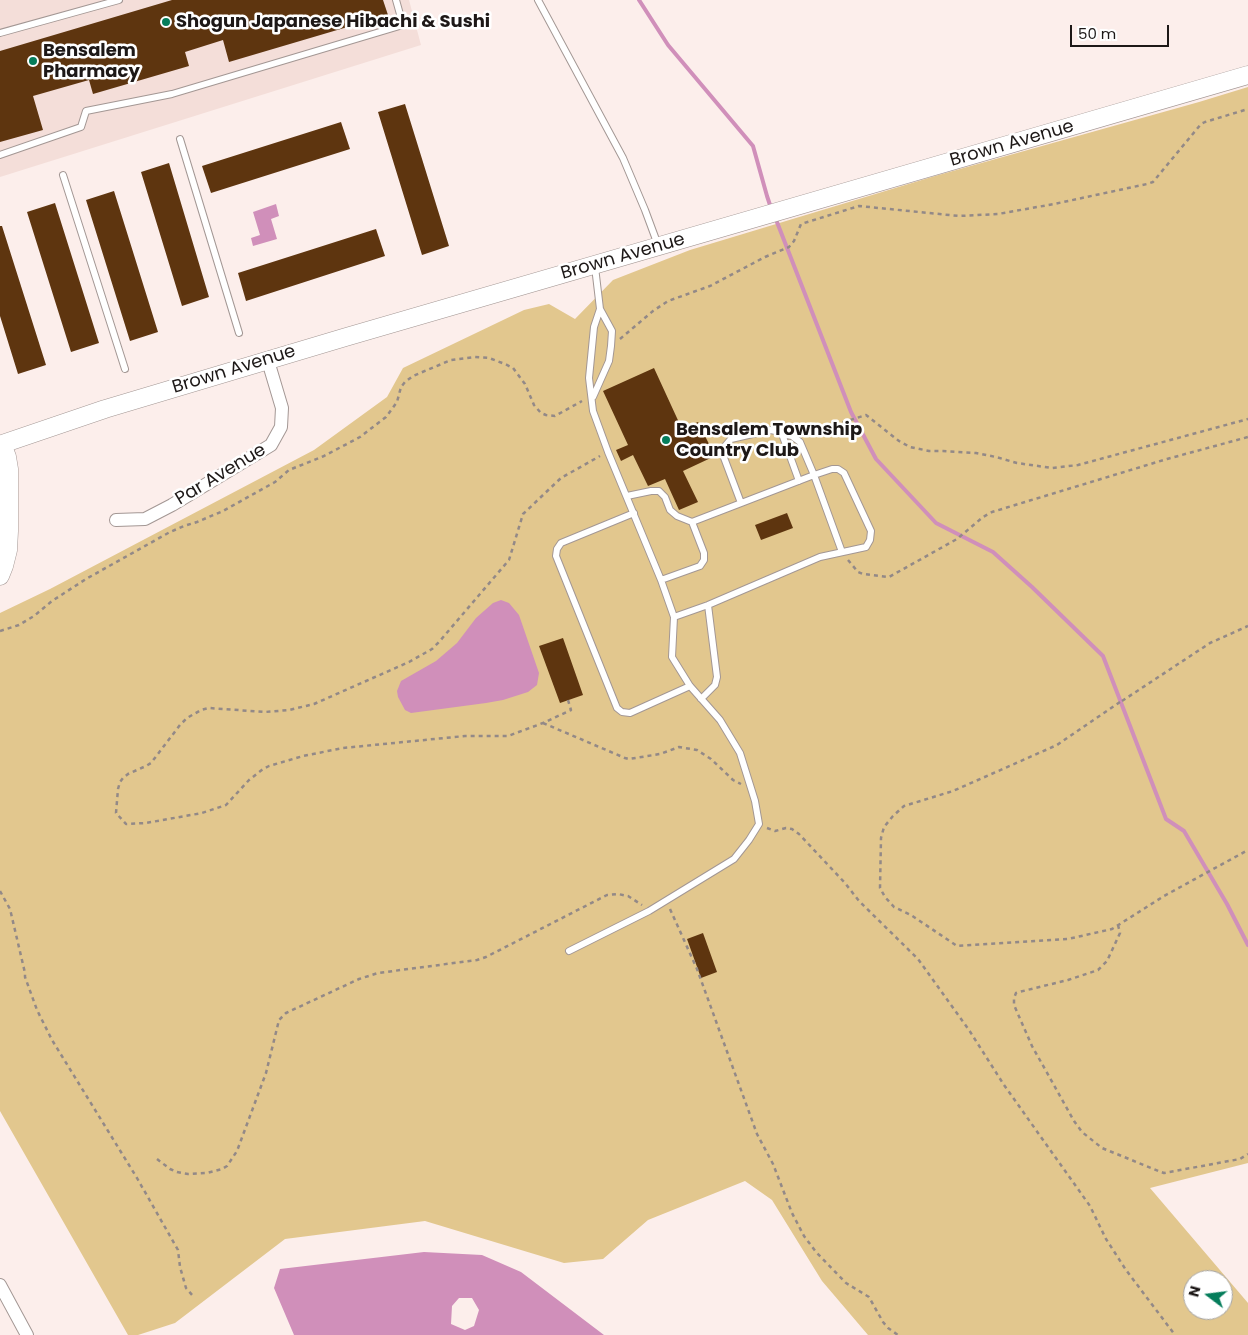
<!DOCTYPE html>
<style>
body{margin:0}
#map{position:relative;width:1248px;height:1335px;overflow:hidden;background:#fceeeb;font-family:Poppins,sans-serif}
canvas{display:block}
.north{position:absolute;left:1183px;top:1270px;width:50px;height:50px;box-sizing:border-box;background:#fff;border:1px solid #a5a3a2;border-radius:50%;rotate:285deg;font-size:14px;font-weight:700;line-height:20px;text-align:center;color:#1d1817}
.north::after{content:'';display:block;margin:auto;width:18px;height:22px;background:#057d5b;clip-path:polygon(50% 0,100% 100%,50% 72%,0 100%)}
.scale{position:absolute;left:1070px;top:25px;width:99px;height:22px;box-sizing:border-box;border:2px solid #1d1817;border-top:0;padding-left:6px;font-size:15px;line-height:18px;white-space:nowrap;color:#1d1817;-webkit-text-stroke:4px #fff;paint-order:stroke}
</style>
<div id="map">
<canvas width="1248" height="1335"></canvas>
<div class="north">N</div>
<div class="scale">50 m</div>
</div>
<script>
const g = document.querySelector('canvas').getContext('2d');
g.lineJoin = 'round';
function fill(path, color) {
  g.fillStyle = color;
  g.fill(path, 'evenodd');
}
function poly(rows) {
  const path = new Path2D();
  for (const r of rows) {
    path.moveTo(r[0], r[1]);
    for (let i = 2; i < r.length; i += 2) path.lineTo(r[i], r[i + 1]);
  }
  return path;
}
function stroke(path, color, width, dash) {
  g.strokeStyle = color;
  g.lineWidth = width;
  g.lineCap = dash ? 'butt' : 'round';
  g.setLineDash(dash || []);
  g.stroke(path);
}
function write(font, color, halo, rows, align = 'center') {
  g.font = font + ' Poppins,sans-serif';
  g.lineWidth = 5;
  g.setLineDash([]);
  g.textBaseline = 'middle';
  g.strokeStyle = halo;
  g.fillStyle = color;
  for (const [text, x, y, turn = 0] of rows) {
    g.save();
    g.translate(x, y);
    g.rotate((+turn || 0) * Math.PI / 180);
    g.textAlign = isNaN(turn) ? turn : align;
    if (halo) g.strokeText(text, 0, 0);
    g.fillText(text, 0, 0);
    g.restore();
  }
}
fill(poly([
 [0,0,409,0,421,45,0,177]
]), '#f4ded9');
fill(poly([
 [1248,87,1248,1163,1150,1188,1248,1303,1248,1335,868,1335,822,1281,772,1200,745,1181,648,1220,603,1259,564,1263,425,1221,285,1239,175,1323,138,1335,128,1335,0,1111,0,613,50,589,314,450,387,397,403,368,524,310,549,304,575,319,613,280,690,250,935,176,1199,102],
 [1193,1280,1223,1280,1223,1310,1193,1310]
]), '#e2c78e');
fill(poly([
 [276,204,279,216,271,219,277,239,253,246,251,238,260,235,253,212],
 [501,600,509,603,519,615,539,673,537,685,528,692,503,700,486,703,411,713,405,710,398,697,397,691,401,681,436,661,457,643,476,618,493,603],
 [424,1252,482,1255,521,1272,604,1335,294,1335,274,1288,280,1269],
 [459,1298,472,1298,479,1310,474,1326,465,1330,451,1324,452,1306]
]), '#d08fba');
stroke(poly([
 [639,0,668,45,753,146,767,196,771,208],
 [775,217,851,412,876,459,936,523,993,552,1032,587,1103,656,1166,819,1184,831,1227,904,1248,945]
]), '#d08fba', 4);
fill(poly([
 [172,0,383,0,388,15,229,62,223,40,185,52,189,66,93,94,89,80,33,96,43,130,0,142,0,51],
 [405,104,449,246,422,255,378,112],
 [341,122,350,149,211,193,202,166],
 [169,163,209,297,182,306,141,172],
 [114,191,158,332,130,341,86,200],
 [55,203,99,343,71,352,27,212],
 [0,226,2,226,46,365,18,374,0,316],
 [376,229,385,256,246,301,238,273],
 [654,368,682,429,698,422,715,456,683,471,698,502,679,510,665,479,648,486,633,455,621,461,616,450,628,445,603,391],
 [787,513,793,528,761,540,755,525],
 [563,638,583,695,560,703,539,646],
 [703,933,717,972,701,978,687,939]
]), '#5e350f');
const lane = poly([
 [538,0,623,158,645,210,658,245],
 [0,33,119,0],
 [180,139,239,333],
 [0,155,81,127,86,111,172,94,403,25,396,0],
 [63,175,125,369],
 [593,397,609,361,611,346,612,331,600,309,595,267],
 [782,434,792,436,800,442,814,475,842,552],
 [627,496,651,491,659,491,665,497,670,510,677,516,692,522,704,553,704,560,700,566,661,580],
 [741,503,723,455,725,446,731,439,770,430,776,431,782,434,799,481],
 [634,513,561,543,557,549,556,556,617,708,622,712,630,713,690,686],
 [674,617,708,605,820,557,866,547,870,540,871,531,844,473,838,469,832,469,814,475,692,522],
 [701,699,715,685,717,677,708,605],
 [569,951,649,911,734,859,749,840,759,824,755,801,740,753,720,720,690,686,672,657,674,617,661,580,608,452,593,411,589,378,594,327,600,309]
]);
const street = poly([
 [116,520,145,519,172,505,271,445,281,427,282,408,268,361],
 [0,1285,27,1335]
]);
const secondary = poly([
 [0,576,4,566,8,550,9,531,9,469,7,457,2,444,105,409,346,337,1248,75]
]);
stroke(lane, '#a39794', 8);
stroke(street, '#a39794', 14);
stroke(secondary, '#a39794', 19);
stroke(poly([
 [620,339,653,311,668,301,710,286,765,257,789,247,794,241,801,224,859,206,959,216,998,214,1054,204,1147,184,1153,182,1201,124,1205,122,1248,109],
 [804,433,822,429,866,415,899,441,910,447,929,451,943,451,976,453,996,457,1017,463,1052,468,1078,465,1248,419],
 [848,560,858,572,863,574,889,577,957,539,983,517,992,512,1167,459,1248,437],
 [0,631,19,625,34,616,52,601,86,579,170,532,184,526,197,522,223,511,275,482,289,470,324,456,360,437,386,417,397,402,401,387,405,382,413,376,451,360,475,357,489,358,505,364,513,368,525,384,534,405,541,413,546,415,555,416,582,401],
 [568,700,571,710,543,723,508,736,465,736,343,748,303,756,269,766,263,769,249,780,226,805,202,813,146,823,126,824,116,813,118,789,120,782,123,778,128,774,146,766,151,763,180,725,187,718,201,710,209,708,265,712,289,710,314,704,409,662,432,649,439,642,509,560,523,514,561,478,600,456],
 [1122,701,1210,643,1248,626],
 [1120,702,1057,745,953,791,904,806,893,816,884,827,881,838,880,888,885,897,894,907,911,915,957,946,1068,939,1112,929,1164,896,1248,850],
 [543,723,625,758,629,759,660,754,679,747,697,750,711,759,733,780,741,784],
 [767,828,775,831,786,828,792,829,799,834,845,883,859,901,918,959,969,1030,1004,1085,1090,1206,1106,1239,1126,1270,1175,1335],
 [0,891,10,909,25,973,25,977,37,1010,52,1040,137,1178,178,1250,180,1267,186,1288,193,1296],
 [670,909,697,969,757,1134,773,1164,792,1213,804,1236,816,1252,846,1283,869,1297,883,1322,888,1328,898,1335],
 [1118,925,1120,933,1107,961,1098,970,1068,980,1019,992,1016,993,1014,998,1014,1005,1032,1046,1074,1121,1082,1132,1102,1148,1161,1172,1164,1173,1240,1159,1248,1154],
 [157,1159,170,1169,177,1172,188,1174,207,1173,222,1169,227,1166,237,1151,266,1073,279,1020,286,1013,359,979,378,973,477,960,486,957,607,895,618,894,628,896,642,905]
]), '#938987', 2.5, [4, 4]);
stroke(lane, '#fff', 6);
stroke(street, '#fff', 12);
stroke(secondary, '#fff', 18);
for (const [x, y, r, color] of [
 [166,22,5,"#057d5b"],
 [33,61,5,"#057d5b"],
 [666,440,5,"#057d5b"]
]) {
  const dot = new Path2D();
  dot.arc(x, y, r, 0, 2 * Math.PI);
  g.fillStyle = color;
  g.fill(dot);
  stroke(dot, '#fff', 2);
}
write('bold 18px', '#1d1817', '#fff', [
 ["Shogun Japanese Hibachi & Sushi",176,22],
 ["Bensalem",43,51],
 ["Pharmacy",43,72],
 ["Bensalem Township",676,430],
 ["Country Club",676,451]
], 'left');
write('18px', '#1d1817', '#fff', [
 ["Brown Avenue",1012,144,-16],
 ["Brown Avenue",623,257,-16],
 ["Brown Avenue",234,370,-17],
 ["Par Avenue",221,475,-31]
]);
</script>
